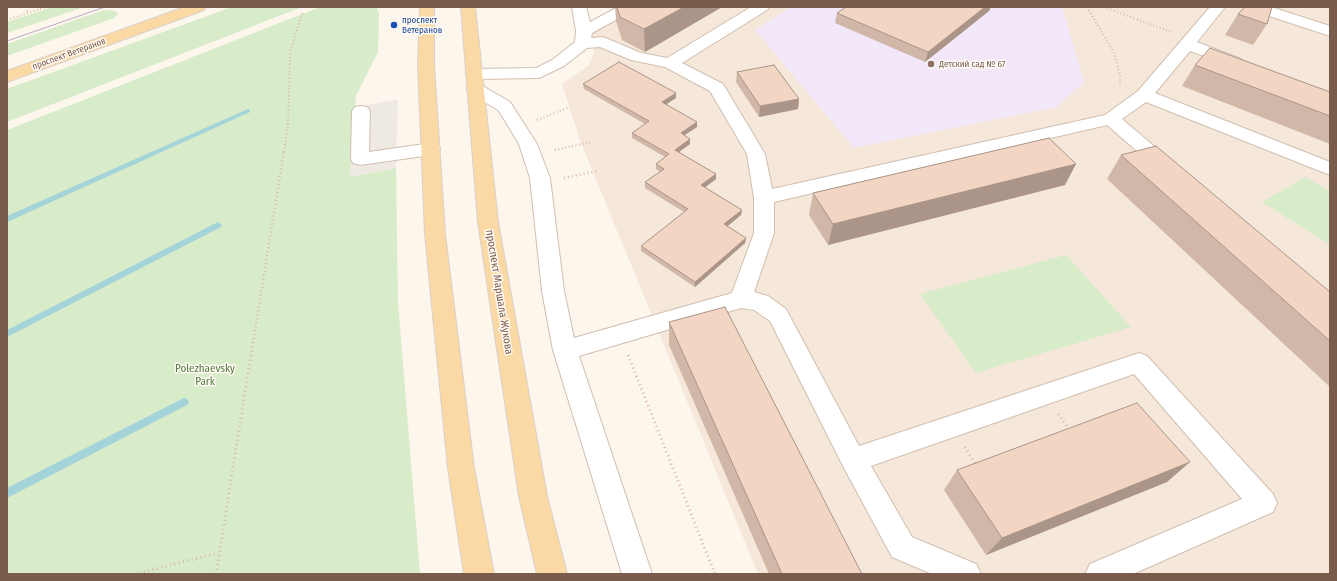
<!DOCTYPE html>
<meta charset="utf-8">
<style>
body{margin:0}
#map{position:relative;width:1337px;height:581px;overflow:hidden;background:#fdf6ec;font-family:"Fira Sans Condensed",sans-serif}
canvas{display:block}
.frame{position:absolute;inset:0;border:8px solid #7a5c4d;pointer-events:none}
</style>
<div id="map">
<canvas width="1337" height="581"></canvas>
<div class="frame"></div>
</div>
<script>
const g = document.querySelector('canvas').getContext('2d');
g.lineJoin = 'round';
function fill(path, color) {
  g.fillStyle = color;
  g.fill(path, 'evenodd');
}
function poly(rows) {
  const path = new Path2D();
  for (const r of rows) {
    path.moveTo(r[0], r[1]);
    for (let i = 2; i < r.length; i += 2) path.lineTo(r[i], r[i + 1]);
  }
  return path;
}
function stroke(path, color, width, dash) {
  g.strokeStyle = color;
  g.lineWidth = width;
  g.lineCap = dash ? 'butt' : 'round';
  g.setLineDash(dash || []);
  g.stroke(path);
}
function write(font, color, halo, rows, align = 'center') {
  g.font = font + ' "Fira Sans Condensed",sans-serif';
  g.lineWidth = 3;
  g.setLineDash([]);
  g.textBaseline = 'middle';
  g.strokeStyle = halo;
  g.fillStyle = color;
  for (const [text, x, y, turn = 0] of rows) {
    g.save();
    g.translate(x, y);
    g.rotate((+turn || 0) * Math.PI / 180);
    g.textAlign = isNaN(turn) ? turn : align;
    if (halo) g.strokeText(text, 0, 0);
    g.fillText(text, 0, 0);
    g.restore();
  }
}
fill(poly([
 [635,7,1330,7,1330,574,758,574,581,143,562,84,589,65,594,52,590,31]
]), '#f5e8da');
fill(poly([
 [398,99,396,168,350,177,355,107]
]), '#efe9e4');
fill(poly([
 [791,7,1062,7,1084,82,1057,107,854,148,755,30]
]), '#f3e8fa');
fill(poly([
 [52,7,84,7,7,33,7,22],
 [232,7,302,7,7,122,7,89],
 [320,7,376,7,379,13,378,52,356,96,350,177,396,168,398,302,420,574,7,574,7,130],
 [104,10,115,11,118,14,114,18,7,56,7,44],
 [1305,177,1330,191,1330,245,1262,202],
 [1066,255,1131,327,976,373,920,294]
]), '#d8ecc9');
fill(poly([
 [248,109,250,110,250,112,7,222,7,216,248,109],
 [218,222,222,225,221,227,7,337,7,330,218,222],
 [184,398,187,399,189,402,187,405,7,498,7,488,184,398]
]), '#a5d3da');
const minor = poly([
 [572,7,586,7,590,22,618,7,636,7,634,10,592,33,591,38,602,37,608,39,641,53,667,58,751,7,769,7,767,10,682,63,723,84,765,154,772,189,1105,115,1138,91,1210,7,1225,7,1197,42,1241,59,1243,62,1241,65,1235,67,1229,65,1190,51,1155,93,1330,162,1330,175,1146,102,1122,119,1175,164,1177,168,1175,172,1168,174,1161,172,1107,125,774,202,774,233,754,292,768,296,786,309,859,446,1139,353,1147,356,1273,494,1277,503,1273,512,1133,574,1085,574,1090,564,1242,499,1134,374,871,466,912,537,976,564,981,574,932,574,892,557,844,468,770,321,754,310,741,308,579,356,652,574,622,574,553,350,542,291,530,178,519,144,502,116,498,110,469,93,467,89,469,85,475,84,481,85,510,102,537,144,550,178,564,291,574,338,732,293,754,233,754,198,747,154,710,91,665,67,631,60,600,47,587,48,564,66,539,78,474,79,468,78,466,74,468,70,474,69,536,68,552,60,575,42,576,31,572,7],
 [1249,7,1271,7,1330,26,1330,36,1251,10,1249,7],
 [361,106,367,107,370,111,369,152,431,143,438,145,440,149,438,153,431,155,360,165,353,163,351,159,352,111,355,107,361,106]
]);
const major = poly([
 [185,7,206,7,204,10,7,82,7,71,185,7],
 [420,7,434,7,434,65,445,234,474,468,494,574,464,574,448,468,425,234,418,65,420,7],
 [461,7,475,7,498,222,547,496,567,574,537,574,519,496,478,222,461,7]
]);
stroke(minor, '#d1beb0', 2);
stroke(major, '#dad1cd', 2);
stroke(poly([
 [26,7,28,13],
 [1087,7,1114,53,1120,76,1120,86],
 [1104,7,1171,32],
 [7,20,46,7],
 [537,120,570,107],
 [555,150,591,142],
 [284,152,288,126,290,52,303,11]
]), '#d9b8a5', 2, [1, 2.5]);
stroke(poly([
 [564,178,597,171],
 [253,343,284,151]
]), '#d9b8a5', 2.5, [1, 3]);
stroke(poly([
 [628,355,715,574],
 [1058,414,1070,430],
 [965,447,976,465],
 [135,574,218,553],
 [216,574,253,342]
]), '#d9b8a5', 3, [1, 3.5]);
fill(minor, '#fff');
fill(major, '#fbd9a5');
stroke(poly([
 [7,41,105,7]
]), '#b9a8c9', 1);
fill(poly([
 [615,7,722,7,645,52,622,40,616,21],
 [846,7,991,7,989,11,925,62,835,23,837,13],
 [1238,14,1267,24,1253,45,1225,35],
 [1195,65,1330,92,1330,144,1182,86],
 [737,72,799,99,798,109,759,117,736,82],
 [583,84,676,98,666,104,697,127,685,135,690,144,679,152,716,179,704,188,742,210,741,215,727,226,746,238,745,243,695,287,641,251,641,246,684,212,645,188,645,182,660,172,656,169,656,164,665,157,632,138,632,133,645,124,584,89],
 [1121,155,1330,292,1330,387,1107,179],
 [1065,185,828,245,809,215,813,193],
 [669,322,862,574,769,574,669,345],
 [957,470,1167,482,986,555,944,490]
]), '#d1b7a8');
fill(poly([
 [684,7,722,7,645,52,644,29],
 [985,7,991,7,989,11,925,62,928,52],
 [676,93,676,98,662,107,662,102],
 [799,99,798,109,759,117,760,106],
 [697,122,697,127,680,138,681,133],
 [690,139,690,144,675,155,675,150],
 [1076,164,1065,185,828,245,833,224],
 [716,174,716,179,700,191,701,185],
 [742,210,741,215,723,230,724,224],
 [746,238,745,243,695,287,695,282],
 [1190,462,1167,482,986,555,1002,538]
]), '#aa9588');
const building = poly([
 [617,7,684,7,644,29,620,17,617,7],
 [846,7,985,7,928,52,837,13,846,7],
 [1245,7,1272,7,1267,24,1238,14,1245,7],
 [1210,48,1330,92,1330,116,1195,65,1210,48],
 [619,62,676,93,662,102,697,122,681,133,690,139,675,150,716,174,701,185,742,210,724,224,746,238,695,282,641,246,688,209,645,182,664,169,656,164,669,154,632,133,649,121,583,84,619,62],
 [774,65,799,99,760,106,737,72,774,65],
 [1049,138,1076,164,833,224,813,193,1049,138],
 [1156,146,1330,292,1330,341,1121,155,1156,146],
 [725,307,862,574,782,574,669,322,725,307],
 [1137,403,1190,462,1002,538,957,470,1137,403]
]);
fill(building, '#f3d5c3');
stroke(building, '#aa9588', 1);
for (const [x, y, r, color] of [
 [394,25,4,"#1a4fb4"],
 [931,64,4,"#8d6e63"]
]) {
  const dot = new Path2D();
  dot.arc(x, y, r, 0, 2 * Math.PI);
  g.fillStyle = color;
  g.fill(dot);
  stroke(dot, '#fffaf3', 1.5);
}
write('9px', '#164399', '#fffaf3', [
 ["проспект",402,20],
 ["Ветеранов",402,30]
], 'left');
write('9px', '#7a5c4d', '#fffaf3', [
 ["проспект Ветеранов",69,54,-20]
]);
write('9px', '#785e54', '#fffaf3', [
 ["Детский сад № 67",939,64]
], 'left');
write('11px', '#7a5c4d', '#fffaf3', [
 ["проспект Маршала Жукова",499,292,81]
]);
write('11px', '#537a41', '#fffaf3', [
 ["Polezhaevsky",205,369],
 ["Park",205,382]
]);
</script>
